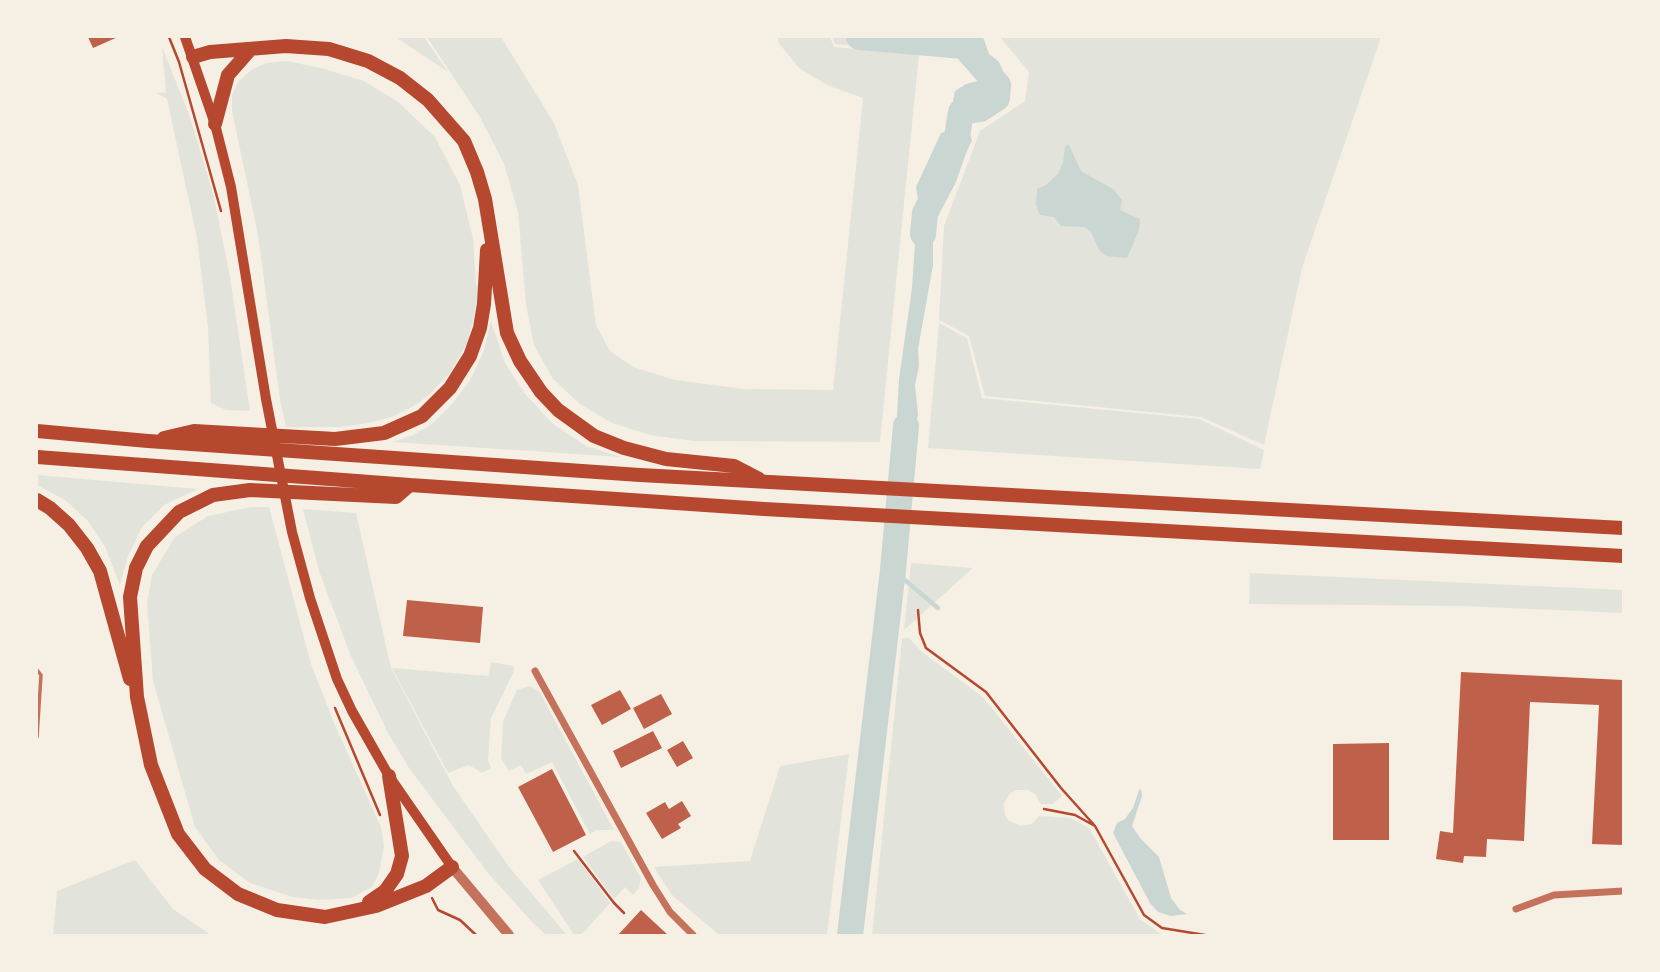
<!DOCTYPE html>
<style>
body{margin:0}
#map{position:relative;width:1660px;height:972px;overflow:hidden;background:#f6efe4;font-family:"Fira Sans Condensed",sans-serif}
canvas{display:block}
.frame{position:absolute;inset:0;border:38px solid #f6efe4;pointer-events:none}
</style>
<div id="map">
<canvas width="1660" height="972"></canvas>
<div class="frame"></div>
</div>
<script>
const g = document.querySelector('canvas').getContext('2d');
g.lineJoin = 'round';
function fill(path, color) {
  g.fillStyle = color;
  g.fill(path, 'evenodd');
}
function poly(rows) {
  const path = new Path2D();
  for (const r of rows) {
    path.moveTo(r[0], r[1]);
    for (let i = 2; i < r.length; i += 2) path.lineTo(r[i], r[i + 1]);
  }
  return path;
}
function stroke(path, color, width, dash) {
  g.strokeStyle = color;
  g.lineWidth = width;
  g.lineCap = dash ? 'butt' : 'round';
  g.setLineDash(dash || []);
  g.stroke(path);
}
fill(poly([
 [394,37,424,37,448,72,397,38],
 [427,37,501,37,554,123,578,185,596,325,610,351,633,367,675,380,744,389,833,390,863,98,829,86,799,68,778,42,778,37,830,37,834,47,919,55,880,442,693,441,650,435,612,423,580,404,553,379,534,345,526,305,518,212,504,164,480,117],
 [832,37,927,37,920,52,835,44],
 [1000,37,1381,37,1302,268,1264,445,1201,417,985,396,969,336,939,320,944,226,980,131,1025,101,1029,72],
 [162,47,190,117,213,193,230,277,250,411,226,410,211,403,208,328,197,238,167,99,156,93,166,92],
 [286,61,321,68,364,81,398,102,435,137,460,185,473,239,476,284,481,289,468,341,450,373,428,396,412,407,394,416,369,423,341,427,286,427,280,400,258,235,232,111,232,95,238,82,251,70,267,63],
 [491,321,505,363,526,395,553,424,586,446,621,457,393,442,413,435,432,424,452,404,471,379,484,350],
 [939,323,967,338,982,398,1199,419,1264,450,1260,469,928,448],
 [37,475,198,489,164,505,142,527,128,556,120,585,105,547,88,521,65,500,37,485],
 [251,507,269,507,311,664,335,725,381,827,384,846,379,873,372,887,351,898,319,900,292,897,250,883,219,860,195,827,153,681,147,603,152,575,175,537,208,516],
 [303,509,356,513,391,668,453,786,509,867,567,935,546,935,534,924,488,873,409,768,388,733,350,654,319,571],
 [911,563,973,568,904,630],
 [1250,573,1623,590,1623,613,1463,606,1249,604],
 [908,637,923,653,983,697,1062,796,1053,804,1041,804,1035,794,1028,790,1016,790,1010,793,1004,803,1005,815,1008,820,1021,826,1032,824,1039,816,1071,818,1089,828,1140,919,1162,935,872,935,902,639],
 [491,662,513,666,514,671,491,718,488,760,491,768,482,773,469,765,448,773,392,668,489,676],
 [530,686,539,691,614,830,597,830,590,834,552,762,526,774,521,765,509,771,501,758,503,721,517,690],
 [849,754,827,935,719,935,671,894,654,867,750,861,780,766],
 [611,841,621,842,641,878,639,888,633,895,625,887,614,899,583,857],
 [578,859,610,903,581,935,574,935,538,880],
 [135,860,173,909,211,935,53,935,57,891]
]), '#e2e4dc');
fill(poly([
 [893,37,983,37,989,54,999,62,1006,78,999,92,992,97,981,98,971,102,964,120,969,128,972,141,966,152,946,161,932,195,930,217,933,227,933,265,918,349,919,366,915,385,918,414,909,460,890,460,896,436,899,379,912,288,918,199,916,187,941,133,947,131,955,91,966,84,986,79,987,72,968,53,941,39],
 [1069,145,1081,171,1113,189,1122,200,1120,210,1140,219,1139,230,1127,258,1106,256,1099,250,1091,232,1085,227,1061,226,1054,217,1040,215,1036,205,1037,189,1046,185,1058,174,1063,163,1065,146],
 [1141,789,1142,796,1132,826,1140,838,1159,857,1171,898,1180,910,1187,914,1171,916,1158,912,1150,903,1113,833,1117,823,1125,819,1133,808,1139,790]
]), '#c9d6d2');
stroke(poly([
 [893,570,938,608]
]), '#c9d6d2', 4.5);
stroke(poly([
 [859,37,964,46,998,85,997,98,980,109,961,112,956,143,943,179,925,213,923,234],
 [850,935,893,570,906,426]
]), '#c9d6d2', 26);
fill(poly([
 [88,37,118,37,93,48],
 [407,600,483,607,480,643,403,636],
 [1461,672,1623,680,1623,845,1592,844,1599,705,1530,702,1524,841,1487,839,1486,857,1464,856,1463,863,1436,859,1440,831,1453,833],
 [620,690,631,709,602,725,591,705],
 [661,694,672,714,644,729,633,708],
 [653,731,662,748,621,768,613,751],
 [683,741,693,758,677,767,667,750],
 [1389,743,1389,840,1333,840,1333,744],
 [552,769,586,835,553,852,518,787],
 [682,801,691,816,678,824,681,828,662,839,646,813,665,802,669,809],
 [641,910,668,935,618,935]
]), '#bf614a');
stroke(poly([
 [169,37,179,62,221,211],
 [918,610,920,633,926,648,986,692,1061,788,1095,826],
 [335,708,380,815],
 [1044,809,1075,815,1095,826,1144,915,1162,928,1205,935],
 [574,851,614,903,624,913],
 [432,898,438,910,460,920,476,935]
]), '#b5482f', 2.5);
stroke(poly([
 [37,670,41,675,37,737]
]), '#c5725c', 3.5);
stroke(poly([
 [535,671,653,885,670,912,693,935],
 [1516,909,1554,895,1623,891]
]), '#c5725c', 7);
stroke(poly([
 [452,867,509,935]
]), '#c5725c', 10);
stroke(poly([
 [185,37,215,124,231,187,266,399,292,532,310,598,337,679,352,711,389,776,452,867]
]), '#b5482f', 10);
stroke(poly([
 [193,57,210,52,286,46,329,49,368,61,400,78,428,100,464,141,477,172,485,199,507,333,520,361,541,392,558,410,594,436,624,448,666,459,734,466,759,479],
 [215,124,228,75,250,50],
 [37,431,148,441,640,475,1623,528],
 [164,438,194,431,335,439,384,433,422,416,450,388,470,356,480,328,484,304,487,250],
 [37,457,410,485,764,509,1623,556],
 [410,485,396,497,250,490,213,495,179,512,147,546,136,568,130,597,137,697,151,765,178,834,205,869,238,894,277,910,325,917,376,906,426,886,452,867],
 [37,500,50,508,69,525,87,548,100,571,130,679],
 [369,902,385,891,397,874,402,856,389,776]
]), '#b5482f', 14);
</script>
